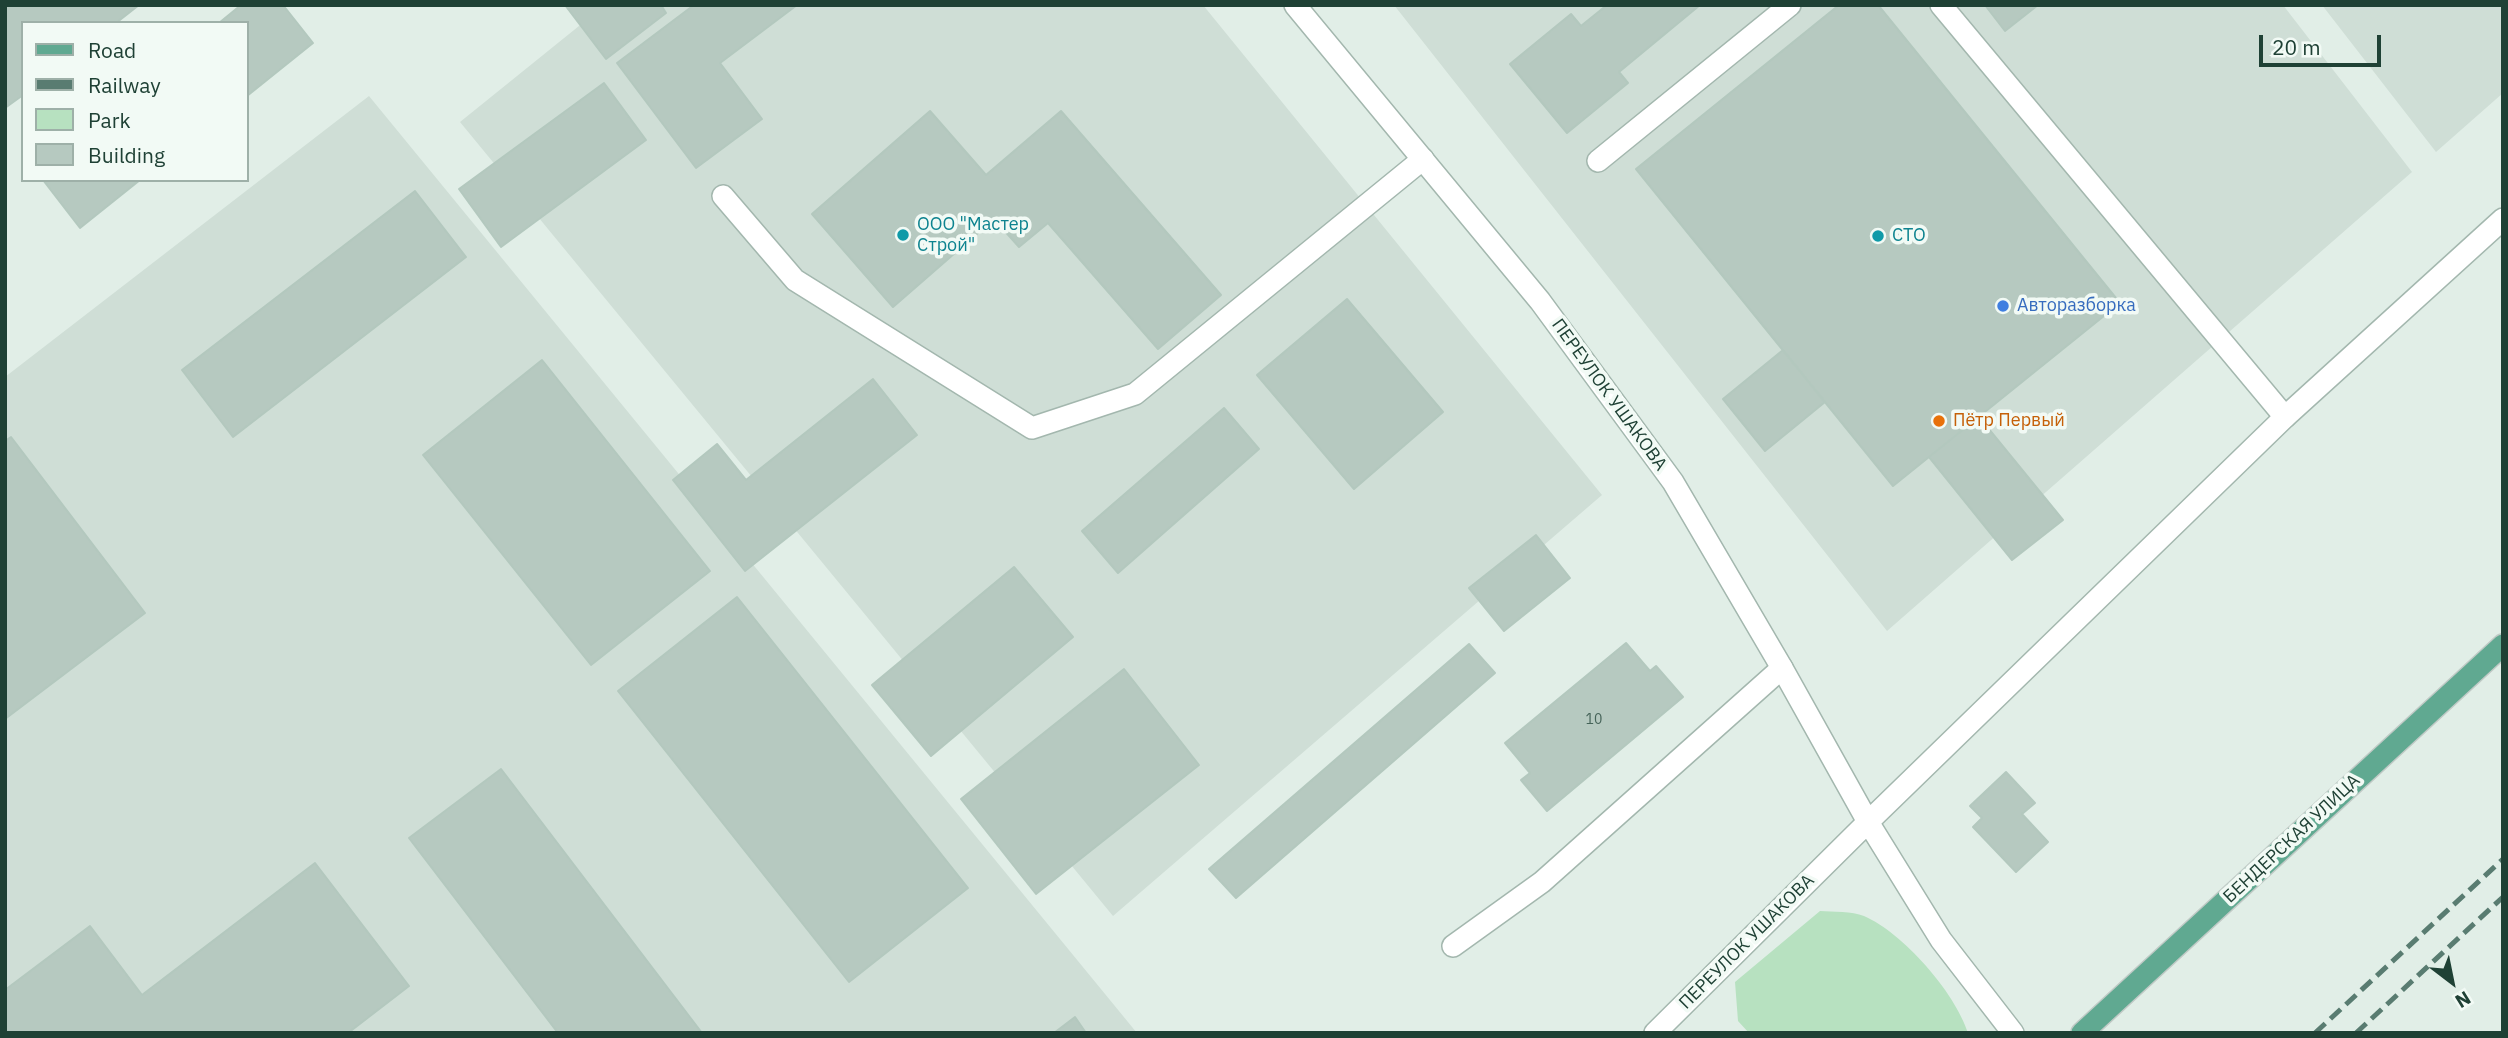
<!DOCTYPE html>
<html>
<head>
<meta charset="utf-8">
<style>
	body { margin:0 }
	#map { position:relative; width:2508px; height:1038px; overflow:hidden; background:#e1eee7; font-family:"IBM Plex Sans",sans-serif }
	canvas { display:block }
	.frame { position:absolute; inset:0; border:7px solid #1f4135; pointer-events:none }
	.legend { position:absolute; left:21px; top:21px; width:228px; height:161px; box-sizing:border-box; background:#f2faf5; border:2px solid #9eb0a8; margin:0; padding:9px 12px; list-style:none; font-size:21px; color:#1f4135 }
	.legend li { display:flex; align-items:center; gap:14px; height:35px }
	.legend b { width:35px; border:2px solid #9eb0a8 }
	.north { position:absolute; left:2417px; top:947px; width:70px; height:70px; -webkit-text-stroke:5px #f2faf5; paint-order:stroke; rotate:148deg; font-size:19px; font-weight:700; line-height:28px; text-align:center; color:#1f4135 }
	.north::after { content:''; display:block; margin:auto; width:24px; height:32px; background:#1f4135; clip-path:polygon(50% 0,100% 100%,50% 72%,0 100%) }
	.scale { position:absolute; left:2259px; top:35px; width:122px; height:32px; box-sizing:border-box; border:4px solid #1f4135; border-top:0; padding-left:9px; font-size:21px; line-height:24px; white-space:nowrap; color:#1f4135; -webkit-text-stroke:5px #f2faf5; paint-order:stroke }
</style>
</head>
<body>
<div id="map">
<canvas width="2508" height="1038"></canvas>
<div class="frame"></div>
<ul class="legend">
<li><b style="height:9px;background:#60a991"></b>Road</li>
<li><b style="height:9px;background:#597c71"></b>Railway</li>
<li><b style="height:19px;background:#b7e1c0"></b>Park</li>
<li><b style="height:19px;background:#b6c9c0"></b>Building</li>
</ul>
<div class="north">N</div>
<div class="scale">20 m</div>
</div>
<script>
const c = document.querySelector('canvas').getContext('2d');
c.lineJoin = 'round';
function fill(path, color) { c.fillStyle = color; c.fill(path, 'evenodd'); }
function trace(path, color, width, dash) { c.strokeStyle = color; c.lineWidth = width; c.lineCap = dash ? 'butt' : 'round'; c.setLineDash(dash || []); c.stroke(path); }
function write(font, color, halo, rows, align = 'center') {
  c.font = font + ' "IBM Plex Sans",sans-serif'; c.lineWidth = 7; c.setLineDash([]); c.textBaseline = 'middle'; c.strokeStyle = halo; c.fillStyle = color; for (const [text, x, y, turn = 0] of rows) {
    c.save(); c.translate(x, y); c.rotate((+turn || 0) * Math.PI / 180); c.textAlign = isNaN(turn) ? turn : align; if (halo) c.strokeText(text, 0, 0); c.fillText(text, 0, 0); c.restore();
  }
}
const built = new Path2D(`
	M605 5H1203L1602 495 1113 916 460 122Z
	M1394 5H2283L2412 172 1887 631Z
	M2322 5H2503V93L2436 152Z
	M369 96 1137 1033H5V377Z`);
const green = new Path2D(`
	M1820 911C1833 912 1852 911 1864 916 1903 933 1955 992 1968 1033H1749L1738 1021 1735 982Z`);
const building = new Path2D(`
	M5 5H139L116 23H23V95L5 108Z
	M241 5H283L313 43 247 96V23H219Z
	M565 5H661L666 13 606 59Z
	M694 5H797L720 63 762 119 696 168 617 63Z
	M1607 5H1700L1619 72 1628 83 1567 133 1510 64 1571 14 1581 26Z
	M1839 5H1878L2120 303 1893 486 1636 169Z
	M1985 5H2038L2005 31Z
	M604 83 646 140 501 247 459 189Z
	M930 111 986 175 1061 111 1221 295 1158 349 1048 223 1019 247 994 219 893 307 812 214Z
	M43 180H140L80 228Z
	M415 191 466 257 233 437 182 370Z
	M1347 299 1443 412 1354 489 1257 375Z
	M1783 350 1825 402 1765 451 1723 399Z
	M542 360 710 571 591 665 423 455Z
	M873 379 917 435 745 571 673 480 717 444 746 480Z
	M1224 408 1259 449 1118 573 1082 531Z
	M1979 417 2063 520 2012 560 1929 457Z
	M11 437 145 613 5 719V441Z
	M1536 535 1570 578 1504 631 1469 588Z
	M1014 567 1073 637 931 756 872 685Z
	M737 597 968 888 849 982 618 691Z
	M1626 643 1650 671 1656 666 1683 697 1547 811 1521 780 1530 773 1505 743Z
	M1469 644 1495 673 1236 898 1209 869Z
	M1124 669 1199 765 1036 894 961 799Z
	M501 769 702 1033H558L409 838Z
	M2006 772 2035 803 2022 814 2048 842 2016 872 1973 827 1982 818 1970 806Z
	M315 863 409 986 348 1033H5V990L90 926 142 995Z
	M1075 1017 1086 1033H1054Z`);
const service = new Path2D(`
	M1941 5 2285 417
	M1598 161 1790 5
	M723 196 795 280 1032 428 1135 394 1423 159
	M1453 946 1542 882 1782 668`);
const minor = new Path2D(`
	M1295 5 1540 301 1673 482 1782 668 1868 822 1941 940 2013 1033
	M1655 1033 1868 822 2285 417 2503 219`);
const primary = new Path2D(`
	M2082 1033 2503 645`);
const rail = new Path2D(`
	M2315 1033 2503 859
	M2356 1033 2503 897`);
const markers = [
	[903,235,7,"#0f9aa8"],
	[1878,236,7,"#0f9aa8"],
	[2003,306,7,"#3f7fe0"],
	[1939,421,7,"#e8710a"]
];
const numberNames = [
	["10",1594,720]
];
const cultureNames = [
	["ООО \"Мастер",917,225],
	["Строй\"",917,246],
	["СТО",1892,236]
];
const shopNames = [
	["Авторазборка",2017,306]
];
const streetNames = [
	["ПЕРЕУЛОК УШАКОВА",1609,395,54],
	["БЕНДЕРСКАЯ УЛИЦА",2292,839,-43],
	["ПЕРЕУЛОК УШАКОВА",1747,942,-45]
];
const foodNames = [
	["Пётр Первый",1953,421]
];
fill(built, '#cfded6');
fill(green, '#b7e1c0');
fill(building, '#b6c9c0');
trace(building, '#b3c8be', 2);
trace(service, '#a3b7ae', 24);
trace(minor, '#a3b7ae', 24);
trace(primary, '#c0cac6', 24);
trace(service, '#fff', 21);
trace(minor, '#fff', 21);
trace(primary, '#60a991', 21);
trace(rail, '#597c71', 5, [14, 7]);
for (const [x, y, r, color] of markers) { const dot = new Path2D(); dot.arc(x, y, r, 0, 2 * Math.PI); c.fillStyle = color; c.fill(dot); trace(dot, '#f2faf5', 2.5); }
write('14px', '#456358', null, numberNames);
write('18px', '#0d838f', '#f2faf5', cultureNames, 'left');
write('18px', '#366cbe', '#f2faf5', shopNames, 'left');
write('18px', '#1f4135', '#f2faf5', streetNames);
write('18px', '#c56008', '#f2faf5', foodNames, 'left');
</script>
</body>
</html>
